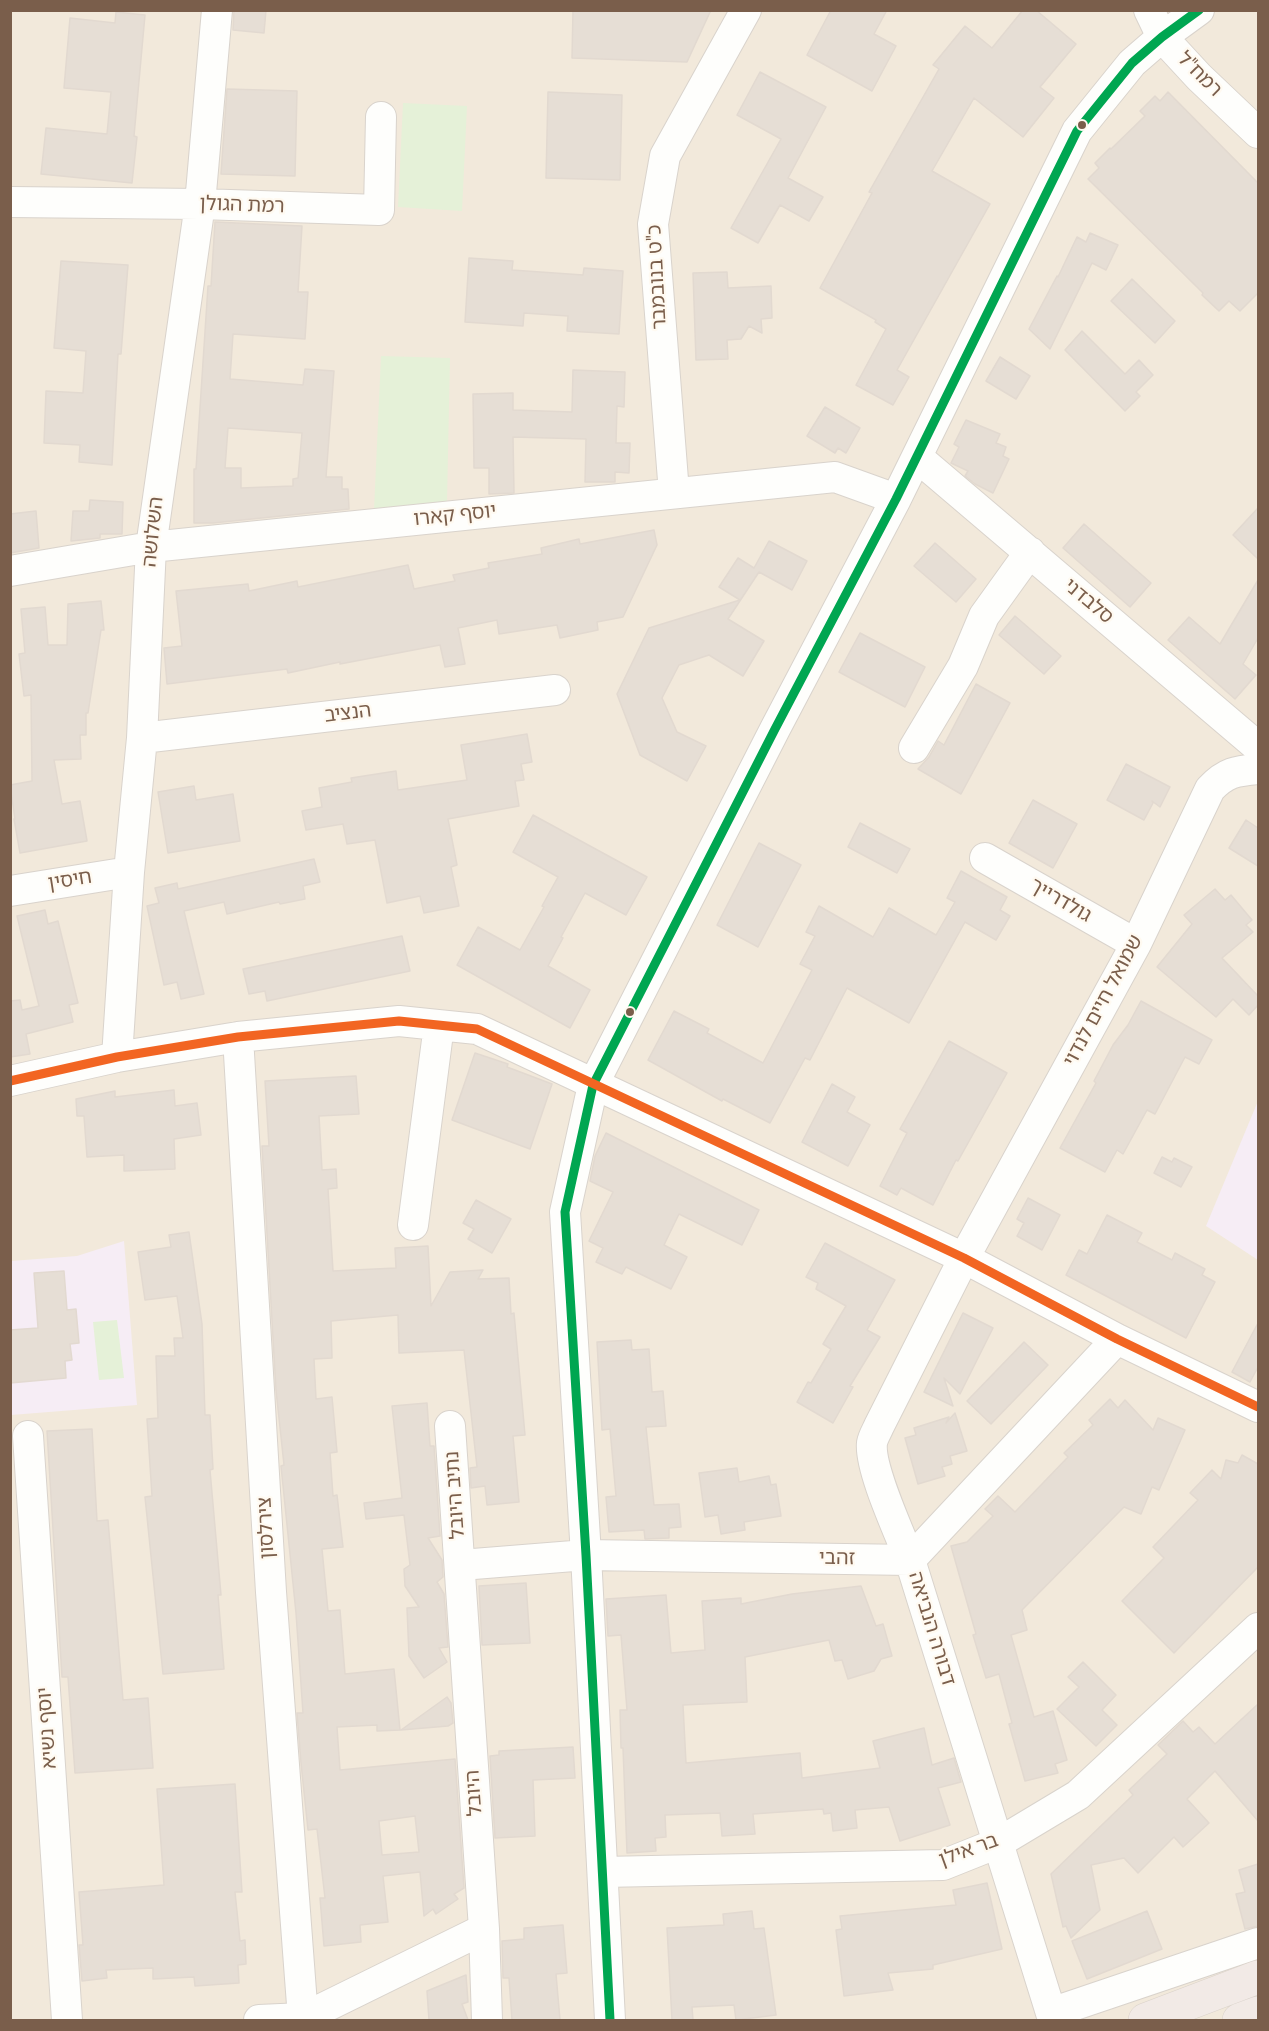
<!DOCTYPE html>
<html>
<head>
<meta charset="utf-8">
<style>
	body { margin:0 }
	#map { position:relative; width:1269px; height:2031px; overflow:hidden; background:#f9f6ee; font-family:Roboto,sans-serif }
	canvas { display:block }
	.frame { position:absolute; inset:0; border:12px solid #7a5e4b; pointer-events:none }
</style>
</head>
<body>
<div id="map">
<canvas width="1269" height="2031"></canvas>
<div class="frame"></div>
</div>
<script>
const c = document.querySelector('canvas').getContext('2d');
c.lineJoin = 'round';
function fill(path, color) { c.fillStyle = color; c.fill(path, 'evenodd'); }
function trace(path, color, width, dash) { c.strokeStyle = color; c.lineWidth = width; c.lineCap = dash ? 'butt' : 'round'; c.setLineDash(dash || []); c.stroke(path); }
function write(font, color, halo, rows, align = 'center') {
  c.font = font + ' Roboto,"Noto Sans Hebrew",sans-serif'; c.lineWidth = 4.5; c.setLineDash([]); c.textBaseline = 'middle'; c.strokeStyle = halo; c.fillStyle = color; for (const [text, x, y, turn = 0] of rows) {
    c.save(); c.translate(x, y); c.rotate((+turn || 0) * Math.PI / 180); c.textAlign = isNaN(turn) ? turn : align; if (halo) c.strokeText(text, 0, 0); c.fillText(text, 0, 0); c.restore();
  }
}
const residential = new Path2D(`
	M11 11H1258V2020H11Z`);
const education = new Path2D(`
	M1258 1101V1260L1206 1226Z
	M124 1241 137 1405 11 1415V1261L77 1256Z`);
const green = new Path2D(`
	M403 103 467 106 462 211 398 207Z
	M381 356 450 358 447 502 374 510Z
	M117 1320 124 1378 99 1380 93 1322Z`);
const building = new Path2D(`
	M234 10H266L264 33 233 30Z
	M573 10H711L687 62 572 58Z
	M831 10H887L874 34 896 46 872 91 807 55Z
	M1023 10H1036L1076 44 1040 87 1054 98 1023 137 974 98 932 171 990 204 897 370 909 377 893 405 856 385 886 329 875 322 876 320 820 288 872 193 869 192 939 69 933 65 965 26 992 48Z
	M116 12 145 15 134 136 137 137 132 183 41 174 46 128 107 134 111 92 64 88 70 18 115 23Z
	M760 72 826 107 788 178 823 197 809 221 780 205 758 243 731 228 781 139 737 115Z
	M227 89 297 91 295 176 221 174Z
	M548 92 622 95 620 180 546 178Z
	M1168 92 1258 183V293L1240 311 1229 301 1219 311 1202 295 1203 293 1088 179 1099 168 1095 163 1110 148 1111 149 1145 116 1140 111 1155 96 1160 101Z
	M215 222 302 226 298 292H308L305 339 233 334 230 379 303 385 305 369 334 371 326 477H342V489H348L349 509 213 523H194V469H196L208 286H211ZM228 428 302 433 298 478 293 479V486L241 488V468H225Z
	M1090 233 1118 245 1106 270 1092 263 1050 349 1029 329 1057 276 1058 277 1077 237 1086 242Z
	M469 258 513 261 512 270 583 275 584 268 623 271 619 334 567 331 568 316 524 313 523 326 465 322Z
	M61 261 128 265 121 354H118L112 465 79 462 80 445 44 443 46 391 83 393 86 351 54 348Z
	M727 272 728 288 771 286 772 318 761 319 762 333 749 326 741 339 727 340 728 359 696 360 693 273Z
	M1132 279 1175 321 1155 343 1111 301Z
	M1082 331 1125 374 1139 360 1153 375 1136 392 1140 396 1125 411 1065 350Z
	M1000 357 1030 376 1016 399 986 381Z
	M573 370 625 372 624 407 617 406 616 443H630L629 473 615 472V482H585L586 439 513 437 514 493 489 494V468H474L473 394 513 393V410L572 412Z
	M825 407 860 428 846 453 838 448 835 453 807 436Z
	M966 420 1000 434 996 443 1006 447 1003 456 1009 459 993 493 975 484 965 476 968 471 951 463 959 447 954 444Z
	M90 500 123 502 122 534H100V538L71 541 73 511H89Z
	M1258 508V559L1233 535Z
	M36 511 39 548 10 553V514Z
	M1084 524 1151 583 1130 607 1063 548Z
	M654 530 657 545 623 617 597 622 598 630 560 638 557 625 499 634 497 620 458 628 465 664 445 667 440 645 340 664V662L288 673 287 669 167 684 164 648 182 646 176 591 248 584 249 591 297 581 298 587 408 565 414 589 455 581 453 575 489 568 488 563 542 554 541 548 579 539 580 544Z
	M769 541 807 561 792 590 759 572 728 619 764 641 743 676 709 655 679 665 662 698 677 732 706 746 687 781 640 755 617 694 649 628 740 600 719 587 738 558 754 568Z
	M935 543 976 579 956 602 914 566Z
	M1258 580V638L1243 664 1256 675 1235 699 1168 640 1189 617 1220 644Z
	M101 601 104 630H101L88 713H86V735H80L81 759 54 760 62 804 80 801 87 841 20 853 14 819H15L10 785 32 781 31 695 24 696 19 654 25 653 21 609 45 607 48 645H67L68 604Z
	M1015 616 1061 656 1044 674 999 635Z
	M860 633 925 667 905 707 839 672Z
	M976 684 1010 703 961 794 918 769 929 757 938 741 944 745Z
	M527 734 532 762 521 764 524 780 515 781 519 806 448 819 457 865 451 867 459 906 424 913 420 896 387 903 375 840 347 844 343 824 306 830 302 811 322 807 319 788 352 782 351 778 396 771 398 790 467 780 461 745Z
	M1126 764 1170 787 1160 807 1152 801 1153 803 1144 820 1107 800Z
	M194 786 196 800 233 794 240 841 168 853 158 792Z
	M1033 800 1077 824 1053 868 1009 843Z
	M533 815 647 877 626 915 585 893 561 937 563 938 548 966 590 990 570 1028 457 965 478 927 520 950 544 907 542 906 558 877 513 852Z
	M1246 820 1258 828V866L1229 848Z
	M860 823 910 849 897 873 848 847Z
	M759 843 801 865 758 947 717 925Z
	M314 859 320 882 303 886 305 899 280 904 279 902 227 914 224 902 184 911 204 994 181 999 177 982 164 985 147 906 159 903 155 888 177 883 178 889Z
	M961 871 1007 897 1000 910 1010 916 996 940 965 922 909 1023 847 988 810 1060 805 1058 770 1123 723 1099 722 1101 648 1060 674 1011 709 1029 707 1033 763 1063 812 970 800 964 815 936 806 932 819 906 873 937 889 908 936 935 955 902 947 898Z
	M1215 889 1225 900 1231 895 1252 920 1246 925 1253 932 1222 958 1258 996V1005L1249 1015 1233 999 1216 1017 1157 967 1192 924 1184 915Z
	M45 910 48 924 58 921 78 1003 69 1005 73 1022 26 1034 30 1054 10 1057V1001L20 1000 22 1010 39 1006 17 916Z
	M402 936 410 971 267 1001 265 991 249 994 243 969Z
	M1141 1001 1212 1040 1199 1064 1185 1057 1155 1114 1147 1110 1123 1154 1117 1150 1105 1172 1060 1148 1096 1083 1094 1081 1113 1045 1128 1025Z
	M949 1041 1007 1073 958 1161 956 1160 933 1205 901 1188 897 1195 880 1186 907 1133 900 1129Z
	M475 1053 508 1064 507 1067 552 1084 530 1149 452 1120Z
	M356 1076 359 1114 319 1116 322 1170 336 1169 337 1188 328 1189 333 1271 396 1268 395 1248 428 1246 431 1306 450 1272 483 1270 478 1279 509 1278 511 1314 514 1313 525 1435 513 1436 519 1502 487 1505 485 1486 471 1488 470 1468 477 1467 464 1350 399 1353 398 1315 331 1321 332 1358 314 1359 316 1399 332 1397 337 1452 330 1453 333 1496 337 1495 343 1547 322 1549 328 1611 340 1610 345 1674 394 1669 400 1730 377 1731V1725L337 1727 340 1770 455 1759 464 1888 454 1894 458 1899 436 1914 433 1909 424 1916 420 1872 383 1876 388 1922 360 1925 361 1942 324 1946 320 1898H325L317 1829 308 1830 301 1763 297 1713H303L296 1613 281 1466 284 1465 276 1390 262 1146H269L265 1081ZM415 1816 419 1852 382 1855 379 1821Z
	M832 1084 855 1097 847 1112 870 1125 848 1166 802 1142Z
	M174 1090 175 1106 197 1103 201 1135 174 1139 175 1169 124 1171V1155L87 1157 84 1116H77L76 1099 115 1091V1097Z
	M606 1133 759 1210 742 1245 679 1214 664 1245 687 1257 671 1289 626 1267 622 1274 596 1262 603 1248 589 1241 613 1192 590 1181 595 1156Z
	M1162 1157 1172 1162 1174 1158 1192 1167 1181 1187 1154 1173Z
	M1028 1198 1060 1215 1042 1250 1017 1236 1024 1223 1017 1219Z
	M476 1200 511 1219 492 1253 468 1239 474 1229 463 1223Z
	M1107 1215 1142 1233 1137 1242 1172 1260 1175 1253 1205 1269 1202 1275 1215 1282 1186 1338 1066 1275 1079 1250 1087 1254Z
	M189 1232 202 1324 205 1415H210L213 1469 210 1470 221 1595H218L224 1669 163 1674 145 1497 152 1496 147 1419 158 1418 156 1356H175L174 1338H183L177 1296 145 1300 138 1252 171 1247 169 1235Z
	M825 1243 895 1280 867 1330 880 1337 850 1386 853 1387 833 1423 797 1402 808 1382 811 1383 831 1349 823 1344 846 1306 816 1289 818 1283 806 1277Z
	M64 1271 67 1310 76 1309 79 1343 70 1344 72 1360 65 1361 66 1378 10 1383V1330L38 1328 34 1273Z
	M963 1313 993 1328 960 1394 944 1378 953 1406 924 1392Z
	M1258 1323V1367L1250 1382 1232 1372Z
	M631 1340 632 1350 649 1349 652 1392 663 1391 666 1426 646 1427 654 1505 679 1504 681 1527 669 1528V1538L645 1539 644 1530 609 1532 606 1497 616 1496 610 1429 602 1430 597 1342Z
	M1024 1342 1048 1365 991 1424 967 1401Z
	M1110 1399 1118 1408 1125 1400 1153 1430 1158 1418 1185 1430 1159 1490 1152 1487 1141 1514 1124 1507 1022 1610 1027 1630 1011 1635 1034 1717 1053 1711 1067 1760 1055 1764 1058 1773 1025 1781 1009 1724 1012 1723 999 1674 986 1678 973 1635 976 1634 951 1546 967 1542 993 1516 985 1509 998 1496 1015 1512 1068 1457 1064 1453 1093 1425 1089 1420Z
	M427 1403 430 1446H434L440 1536 428 1538 442 1560 443 1577 437 1582 444 1594 448 1647 439 1648 447 1662 424 1678 409 1656 407 1608 419 1607 405 1586 404 1569 410 1565 404 1515 366 1519 364 1503 402 1498 392 1406Z
	M955 1413 967 1451 950 1456 952 1464 942 1467 945 1476 918 1484 905 1438 916 1435 914 1428 949 1417 946 1423Z
	M92 1429 97 1521 108 1520 123 1700 148 1698 153 1768 75 1773 68 1677H62L47 1431Z
	M1242 1455 1258 1464V1567L1174 1653 1122 1601 1164 1558 1153 1547 1198 1500 1190 1493 1212 1470 1221 1479 1226 1460 1238 1463Z
	M737 1468 739 1482 769 1476 771 1485 776 1484 781 1516 744 1522 745 1530 721 1534 718 1515 705 1517 699 1473Z
	M526 1583 530 1643 482 1645 479 1586Z
	M861 1586 876 1626 883 1624 892 1656 881 1659 874 1671 848 1679 842 1660 835 1661 829 1640 745 1657 747 1702 683 1705 686 1763 800 1753 802 1778 880 1768 873 1741 924 1728 932 1765 954 1758 961 1782 938 1788 950 1825 900 1841 889 1807 855 1810 857 1828 833 1831 831 1813 824 1814 823 1809 753 1814 755 1834 722 1836 720 1813 665 1815 666 1837 655 1838 656 1851 627 1853 623 1748H621L620 1710H627L621 1635 608 1636 606 1599 666 1595 671 1653 705 1650 702 1601 741 1598V1604L792 1594Z
	M1083 1662 1116 1695 1102 1710 1117 1725 1096 1746 1057 1709 1079 1687 1068 1677Z
	M447 1697 451 1703 453 1723 448 1726 401 1730Z
	M1258 1704V1821L1215 1771 1187 1799 1209 1823 1183 1847 1174 1837 1138 1873 1124 1858 1091 1865 1100 1910 1071 1938 1066 1926 1063 1927 1051 1874 1133 1795 1129 1790 1167 1754 1158 1745 1183 1721 1193 1732 1199 1727 1215 1744Z
	M573 1747 575 1778 533 1780 535 1836 495 1838 490 1756 499 1755V1751Z
	M235 1784 242 1892H235L240 1941 245 1940 246 1964 238 1965 239 1983 195 1986 194 1977 153 1979V1968L106 1970 107 1978 82 1981 79 1945H83L79 1892 164 1885 157 1789Z
	M1258 1864V1926L1245 1929 1236 1894 1245 1892 1239 1870Z
	M987 1883 1002 1949 933 1965V1969L888 1973 893 1990 844 1996 836 1930 842 1929 840 1916 956 1905 953 1890Z
	M752 1911 754 1929 764 1928 776 2015 736 2020 734 2005 692 2007 693 2020H672L667 1928 724 1925 723 1914Z
	M1147 1911 1162 1949 1087 1979 1072 1941Z
	M563 1925 567 1973 556 1974 560 2020H512L509 1978H503L502 1941 524 1939V1928Z
	M466 1975 468 2002 462 2004 468 2020H429L427 1991Z`);
const minor = new Path2D(`
	M1149 10 1162 37 1199 77 1258 133
	M10 202 200 204 379 210 381 117
	M917 457 1258 747
	M674 493 653 224 665 156 746 10
	M10 571 151 547 835 477 896 499
	M142 738 555 690
	M914 748 963 666 984 616 1030 552
	M1258 769C1236 771 1226 772 1210 789L1136 944 964 1258 879 1426C877 1431 873 1437 872 1443 869 1468 900 1534 910 1560L1051 2013 1258 1943
	M985 858 1136 944
	M10 891 129 872
	M238 1037 271 1592 303 2018
	M117 1057 129 872 142 738 151 547 200 204 217 10
	M10 1081 117 1057 238 1037 399 1021 477 1029 964 1258 1117 1339 1258 1407
	M413 1225 439 1025
	M450 1426 484 1929 487 2020
	M28 1436 67 2020
	M461 1565 586 1555 910 1560 1117 1339
	M603 1872 943 1865 998 1843 1078 1795 1258 1628
	M259 2020 303 2018 484 1929
	M610 2020 586 1555 565 1212 593 1085 775 729 896 499 1077 131 1132 63 1162 37 1199 10`);
const highway = new Path2D(`
	M1145 2020 1258 1977
	M1239 2020 1258 2013`);
const bus1 = new Path2D(`
	M610 2020 586 1555 565 1212 593 1085 775 729 896 499 1077 131 1132 63 1162 37 1199 10`);
const bus2 = new Path2D(`
	M10 1081 117 1057 238 1037 399 1021 477 1029 964 1258 1117 1339 1258 1407`);
const markers = [
	[1082,125,5,"#7a5e4b"],
	[630,1012,5,"#7a5e4b"]
];
const streetNames = [
	["רמח\"ל",1199,75,45],
	["רמת הגולן",242,206,2],
	["כ\"ט בנובמבר",658,277,-93],
	["יוסף קארו",455,516,-6],
	["השלושה",154,532,-84],
	["סלבדני",1088,602,40],
	["הנציב",348,714,-7],
	["חיסין",70,881,-9],
	["גולדרייך",1060,901,30],
	["שמואל חיים לנדוי",1104,1001,-62],
	["נתיב היובל",456,1495,-94],
	["צירלסון",267,1528,-93],
	["זהבי",837,1559,1],
	["דבורה הנביאה",931,1629,73],
	["יוסף נשיא",48,1728,-94],
	["היובל",475,1793,-94],
	["בר אילן",969,1851,-20]
];
fill(residential, '#f2e9db');
fill(education, '#f6edf5');
fill(green, '#e5f1d8');
fill(building, '#e6ded5');
trace(building, '#e2d9d0', 1.5);
trace(minor, '#d9d3cc', 32);
trace(highway, '#dad2ca', 34);
trace(minor, '#fefefc', 30);
trace(highway, '#f2eae6', 33);
trace(bus1, '#00a651', 9);
trace(bus2, '#f26522', 9);
for (const [x, y, r, color] of markers) { const dot = new Path2D(); dot.arc(x, y, r, 0, 2 * Math.PI); c.fillStyle = color; c.fill(dot); trace(dot, '#fffaf1', 2); }
write('20px', '#7a5e4b', '#fffaf1', streetNames);
</script>
</body>
</html>
